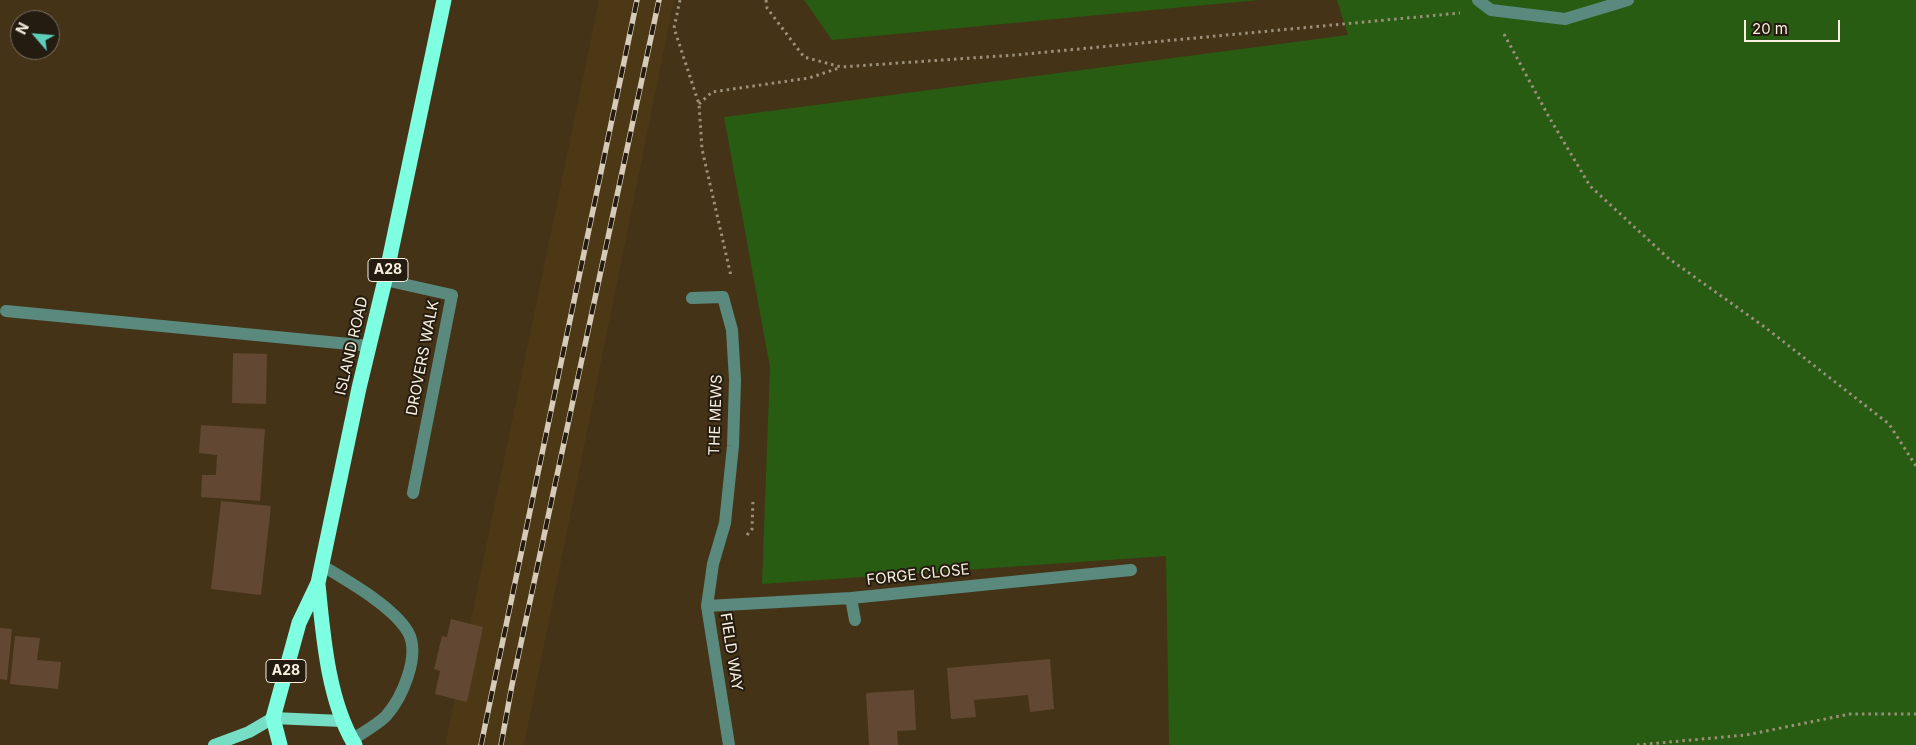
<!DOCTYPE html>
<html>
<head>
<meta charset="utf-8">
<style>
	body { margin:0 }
	#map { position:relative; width:1916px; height:745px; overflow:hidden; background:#443317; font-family:Inter,sans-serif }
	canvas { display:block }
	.north { position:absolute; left:10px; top:10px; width:50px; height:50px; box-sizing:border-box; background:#241c10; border:1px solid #7a7163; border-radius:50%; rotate:297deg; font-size:14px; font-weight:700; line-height:20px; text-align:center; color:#faf0e0 }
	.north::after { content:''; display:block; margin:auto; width:18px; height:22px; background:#5ccebb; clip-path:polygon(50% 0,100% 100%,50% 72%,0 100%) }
	.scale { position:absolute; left:1744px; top:20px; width:96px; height:22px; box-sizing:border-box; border:2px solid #faf0e0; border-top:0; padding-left:6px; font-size:15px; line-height:18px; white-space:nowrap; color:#faf0e0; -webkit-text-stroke:4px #241c10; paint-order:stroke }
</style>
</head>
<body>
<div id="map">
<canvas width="1916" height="745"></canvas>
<div class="north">N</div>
<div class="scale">20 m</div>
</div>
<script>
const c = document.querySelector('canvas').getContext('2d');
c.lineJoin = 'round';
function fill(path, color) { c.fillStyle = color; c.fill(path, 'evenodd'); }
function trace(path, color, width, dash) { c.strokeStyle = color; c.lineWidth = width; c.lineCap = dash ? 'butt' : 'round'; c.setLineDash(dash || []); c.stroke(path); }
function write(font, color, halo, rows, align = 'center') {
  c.font = font + ' Inter,sans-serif'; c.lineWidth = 4; c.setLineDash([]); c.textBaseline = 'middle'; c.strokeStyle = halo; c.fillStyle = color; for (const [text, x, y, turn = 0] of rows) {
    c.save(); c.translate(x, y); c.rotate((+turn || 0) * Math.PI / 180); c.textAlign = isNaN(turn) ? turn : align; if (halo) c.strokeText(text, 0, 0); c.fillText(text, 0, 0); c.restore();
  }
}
const built = new Path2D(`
	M599 0H674L524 745H445Z`);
const green = new Path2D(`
	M804 0H1259L832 40Z
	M1337 0H1916V745H1169L1166 556 762 584 770 367 724 117 1348 35Z`);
const building = new Path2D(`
	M233 353 267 354 266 404 232 403Z
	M201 425 265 429 260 501 201 497 202 475H216L217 455 199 453Z
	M221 501 271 506 261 595 211 589Z
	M451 619 483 627 467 702 435 694 440 671 434 669 442 636 447 637Z
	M0 628 12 629 7 680 0 679Z
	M15 636 40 638 37 660 61 662 58 689 10 684Z
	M1050 659 1054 709 1030 712 1028 695 974 700 976 717 951 719 947 668Z
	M914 690 916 730 897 731 898 745H869L866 693Z`);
const path = new Path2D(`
	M680 0 674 28 699 104 702 149 731 276
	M766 0 767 8 804 57 841 67 1015 55 1460 13
	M1504 34 1549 117 1590 186 1668 258 1766 328 1889 424 1916 466
	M699 104 712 92 809 78 839 68
	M747 535 752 529 753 499
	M1637 745 1746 735 1850 714H1916`);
const minor = new Path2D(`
	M1478 0 1491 10 1565 19 1628 0
	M385 280 452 295 413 493
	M692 298 723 297 732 330 735 380 733 446 725 523 713 564 707 606 729 745
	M6 311 370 346
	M321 565C346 580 393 606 408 632 421 655 402 698 386 716 377 725 362 733 352 740
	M851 598 855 620
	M707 606 851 598 1131 570`);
const major = new Path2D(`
	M214 745 249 732 273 718 342 721`);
const highway = new Path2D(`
	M318 584C323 635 328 701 355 745
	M280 745 273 718 299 623 318 583 359 388 385 280 444 0`);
const rail = new Path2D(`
	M481 745 637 0
	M501 745 512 685 659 0`);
const shields = [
	[388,270,40],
	[286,671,40]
];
const shieldNames = [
	["A28",388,270],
	["A28",286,671]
];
const streetNames = [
	["ISLAND ROAD",352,346,-77],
	["DROVERS WALK",423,358,-79],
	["THE MEWS",716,415,-88],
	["FORGE CLOSE",918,575,-6],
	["FIELD WAY",731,652,81]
];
fill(built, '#4c3814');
fill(green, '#285c13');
fill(building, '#624833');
trace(path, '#9d907a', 3, [2.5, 4]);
trace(minor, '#5a8a7e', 12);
trace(major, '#75dec5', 12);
trace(highway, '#7effe1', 15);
trace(rail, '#d6cab8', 5.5);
trace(rail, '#241c10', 4, [11]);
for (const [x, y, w] of shields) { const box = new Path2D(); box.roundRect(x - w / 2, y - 11.5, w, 23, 4); c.fillStyle = '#241c10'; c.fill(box); trace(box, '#faf0e0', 1); }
write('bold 14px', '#faf0e0', null, shieldNames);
write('15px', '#faf0e0', '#241c10', streetNames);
</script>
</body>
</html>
